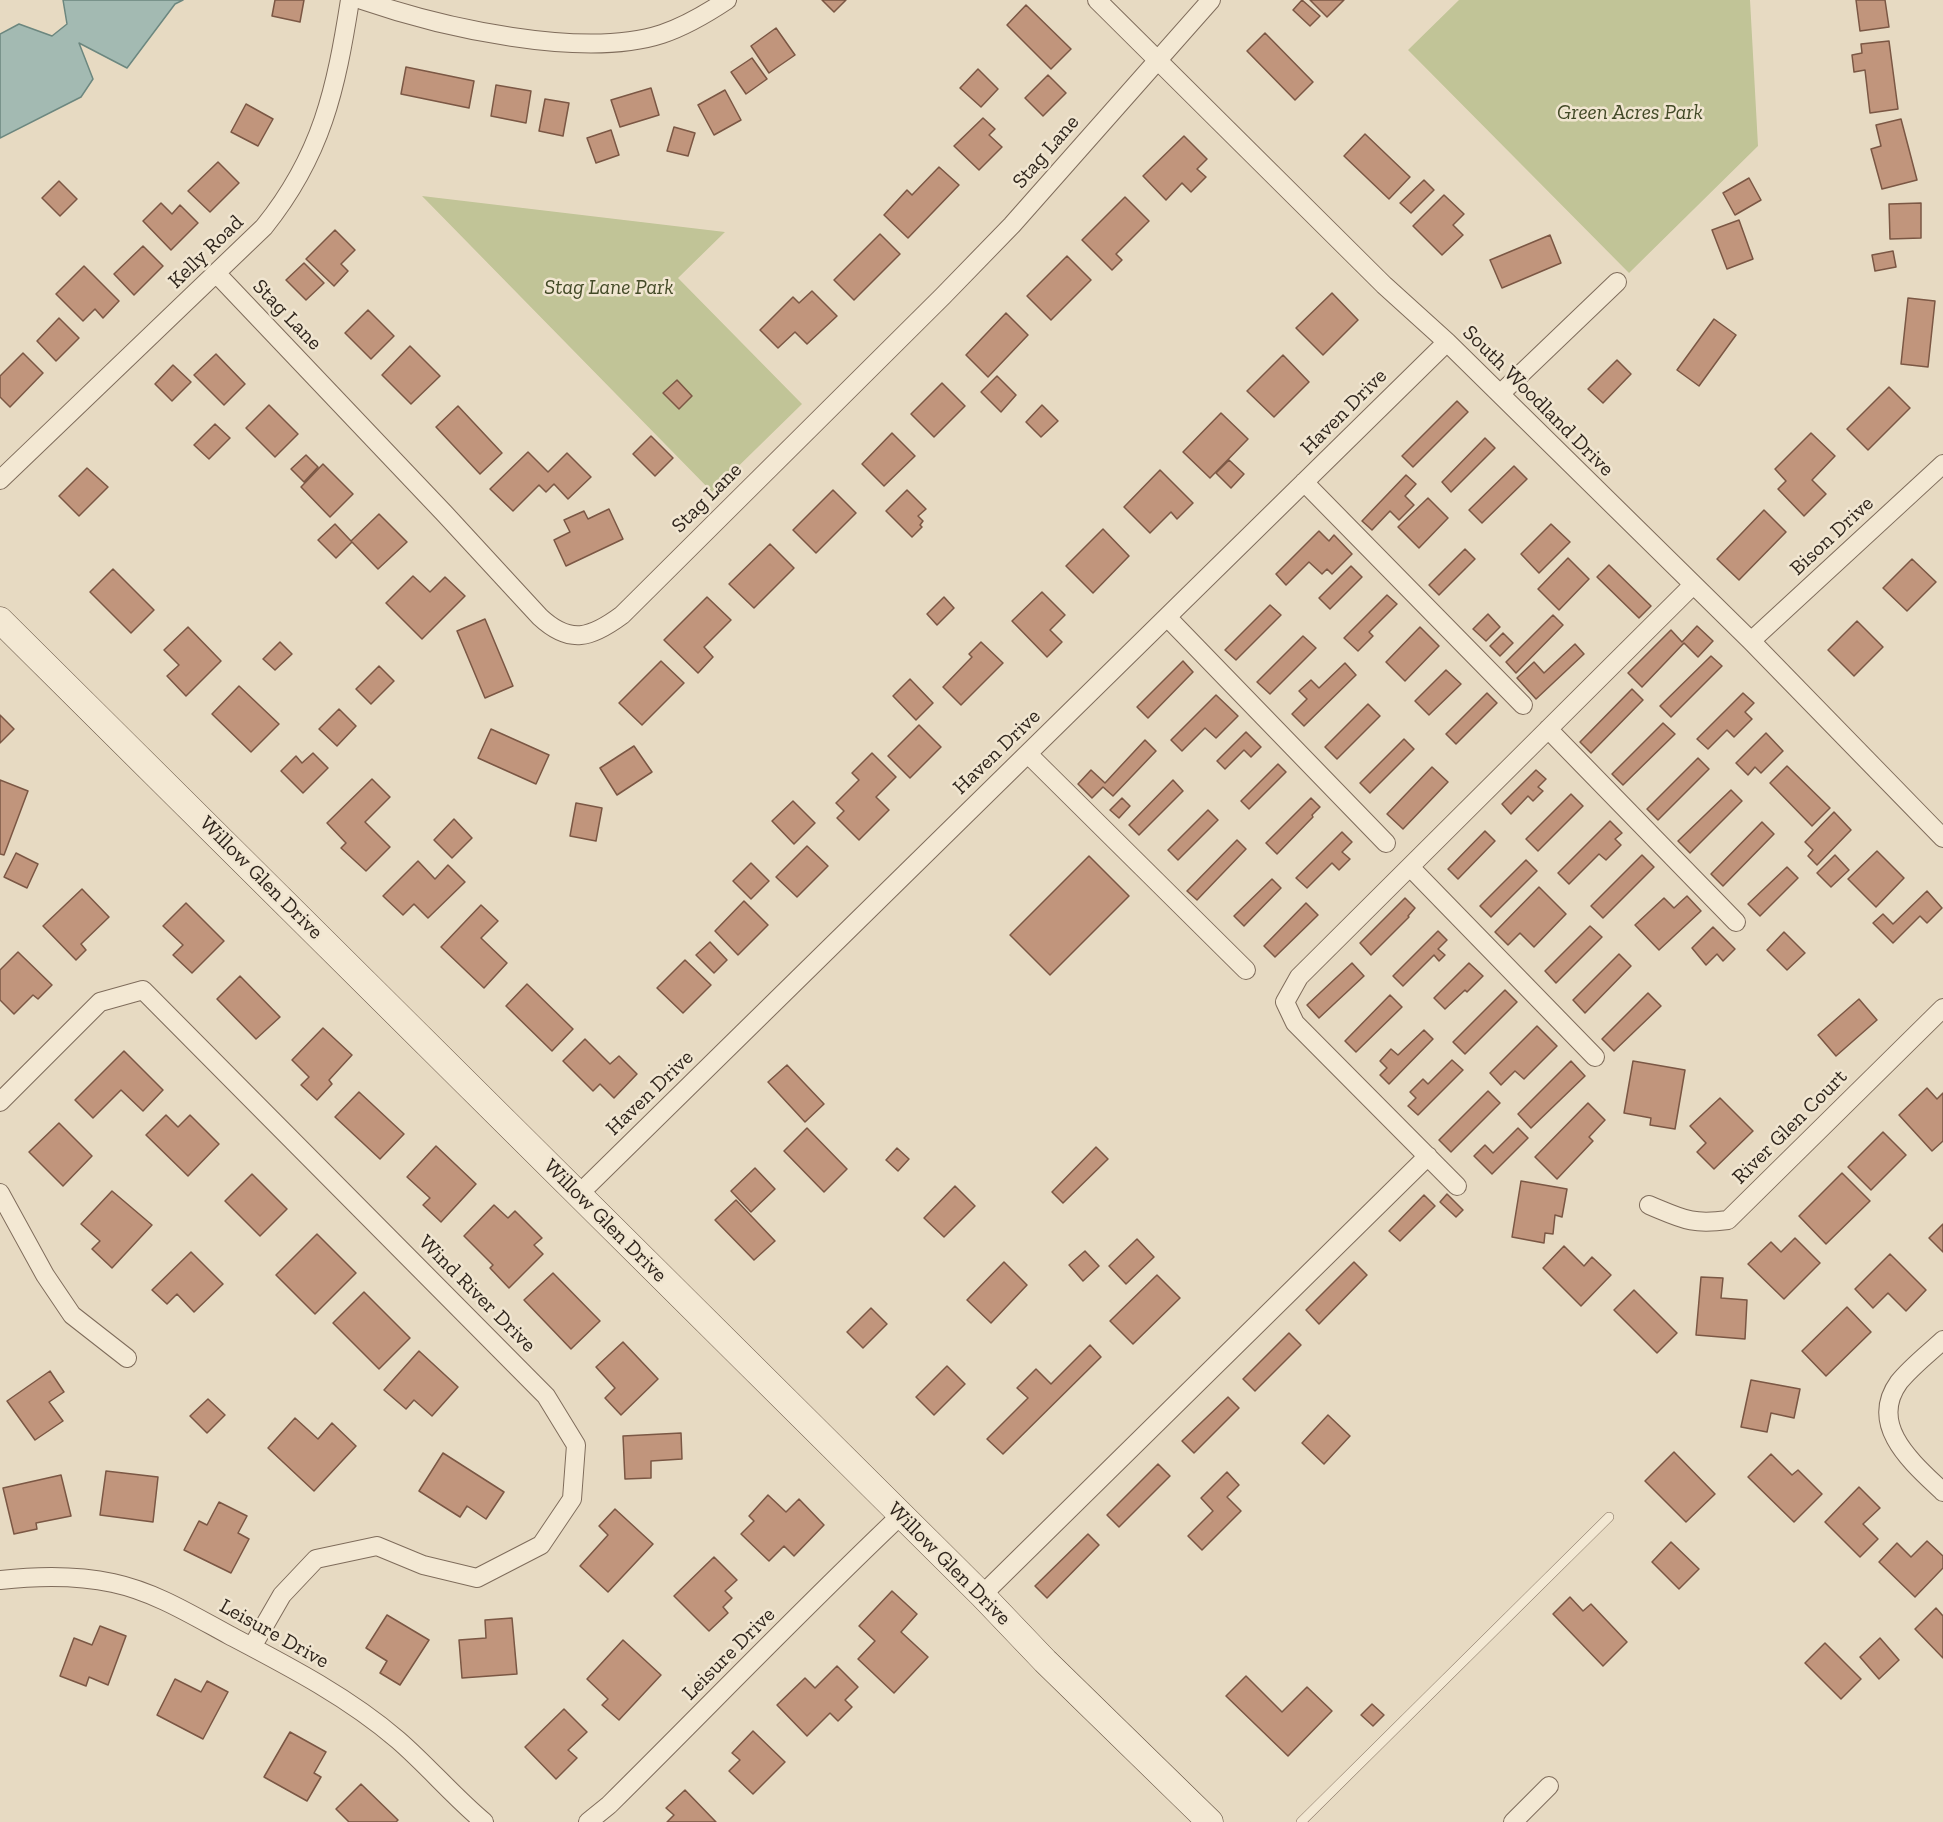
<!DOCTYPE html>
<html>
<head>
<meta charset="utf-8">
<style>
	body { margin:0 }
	canvas { display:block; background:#e7dac2 }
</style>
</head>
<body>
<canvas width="1943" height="1822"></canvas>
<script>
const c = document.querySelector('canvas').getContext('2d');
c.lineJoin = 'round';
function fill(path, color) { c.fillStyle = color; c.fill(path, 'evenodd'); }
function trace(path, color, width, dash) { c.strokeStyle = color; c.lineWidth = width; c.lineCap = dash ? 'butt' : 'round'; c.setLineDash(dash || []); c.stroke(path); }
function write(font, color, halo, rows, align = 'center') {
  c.font = font + ' "Zilla Slab",serif'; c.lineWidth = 5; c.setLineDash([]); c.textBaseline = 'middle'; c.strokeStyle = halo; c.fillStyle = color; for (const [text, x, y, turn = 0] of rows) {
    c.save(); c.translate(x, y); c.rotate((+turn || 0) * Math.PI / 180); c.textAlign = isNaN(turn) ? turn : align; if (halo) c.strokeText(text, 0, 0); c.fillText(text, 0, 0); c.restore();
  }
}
const green = new Path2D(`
	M1459 0H1750L1758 146 1629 273 1408 50Z
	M422 196 725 232 678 278 802 404 712 492Z`);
const water = new Path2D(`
	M63 0H183L175 4 127 68 79 43 93 79 81 97 0 138V34L19 24 52 36 67 24Z`);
const building = new Path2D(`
	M275 0H304L300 22 272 16Z
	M822 0H846L834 12Z
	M1302 0 1320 16 1310 26 1293 10Z
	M1310 0H1344L1327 17Z
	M1856 0H1885L1889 27 1860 31Z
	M1026 5 1071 49 1051 69 1007 25Z
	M776 28 795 55 769 73 751 46Z
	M1265 33 1313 82 1295 100 1247 51Z
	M1889 41 1898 109 1870 113 1865 70 1854 72 1852 55 1862 53 1861 44Z
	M752 58 767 79 746 94 731 72Z
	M406 67 474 81 469 108 401 94Z
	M978 69 998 89 981 107 960 88Z
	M1048 75 1066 93 1043 116 1025 98Z
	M496 85 531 91 526 123 491 116Z
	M651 88 659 115 620 127 611 100Z
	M725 90 741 120 714 135 698 105Z
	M545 99 569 103 563 136 539 131Z
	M246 104 273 119 258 146 231 132Z
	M983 118 995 129 989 135 1002 147 979 170 954 146Z
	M1901 119 1917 180 1882 189 1871 149 1881 146 1876 125Z
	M674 127 695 133 688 156 667 151Z
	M611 130 619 155 596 163 587 138Z
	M1365 134 1410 177 1389 199 1344 156Z
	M1184 136 1207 159 1197 169 1206 177 1191 192 1182 183 1166 200 1143 176Z
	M218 162 239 183 210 212 188 191Z
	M939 167 959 185 908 238 884 215 907 190 912 195Z
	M1749 178 1761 200 1735 215 1723 193Z
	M1424 180 1434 190 1411 213 1400 203Z
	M59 181 77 199 60 216 42 198Z
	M1444 195 1464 214 1453 225 1463 235 1442 255 1413 226Z
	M1125 197 1149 221 1116 254 1122 260 1112 270 1082 240Z
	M161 203 172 214 180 205 198 223 171 250 143 221Z
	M1921 203V238L1890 239 1889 204Z
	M1739 220 1753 259 1727 269 1712 230Z
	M335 230 355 250 341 264 348 271 334 286 306 259Z
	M880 234 900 254 854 300 834 280Z
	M1550 235 1561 263 1502 288 1490 260Z
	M143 246 163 266 134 295 114 274Z
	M1893 251 1896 267 1875 271 1872 255Z
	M1067 256 1091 280 1051 320 1027 296Z
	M304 263 324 283 306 300 286 280Z
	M84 266 119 301 103 318 95 309 83 321 56 294Z
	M812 291 837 316 807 344 795 332 778 348 760 330 793 297 799 303Z
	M1332 293 1358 320 1323 355 1296 328Z
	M1908 298 1935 301 1928 367 1901 364Z
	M368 310 394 336 371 359 345 333Z
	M1006 313 1028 335 988 377 966 355Z
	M59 318 79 338 56 361 37 341Z
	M1714 319 1736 335 1699 386 1677 370Z
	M410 346 440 376 411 404 382 375Z
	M23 353 43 373 10 407 0 397V376Z
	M216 354 245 384 224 405 194 375Z
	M1283 355 1309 382 1274 417 1247 391Z
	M1617 360 1631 374 1603 403 1588 389Z
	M173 365 191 382 172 401 155 384Z
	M997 376 1016 395 1001 412 981 392Z
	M677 380 692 396 679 409 663 393Z
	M942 383 965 406 934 437 911 414Z
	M1889 387 1910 408 1868 450 1847 429Z
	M1457 401 1468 412 1413 467 1402 456Z
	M269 405 298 434 275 457 246 428Z
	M1042 405 1058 421 1041 437 1026 422Z
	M458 406 502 453 480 474 436 427Z
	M1221 413 1248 439 1210 478 1183 452Z
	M215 424 230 438 209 459 194 445Z
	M892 433 915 456 884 486 862 464Z
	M1811 433 1835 456 1812 480 1826 494 1804 516 1778 489 1786 481 1775 469Z
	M651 436 673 458 655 476 633 454Z
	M1485 438 1495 448 1451 492 1442 482Z
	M528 452 548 472 567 453 591 477 568 499 554 484 546 492 539 485 513 511 490 489Z
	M306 455 318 467 304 482 291 469Z
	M1229 460 1244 474 1231 488 1216 473Z
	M323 464 353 494 330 517 301 487Z
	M1514 466 1527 479 1482 523 1469 510Z
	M87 468 108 487 79 516 59 496Z
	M1160 470 1193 503 1177 519 1171 512 1150 533 1124 507Z
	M1406 475 1416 484 1405 496 1414 505 1399 520 1390 511 1372 530 1362 521Z
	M833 490 856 513 816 553 793 530Z
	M907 490 926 509 918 516 923 521 920 525 922 527 912 537 886 511Z
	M1428 498 1448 518 1419 548 1398 527Z
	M609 509 623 539 566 566 554 540 570 532 564 520 584 511 588 519Z
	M1764 510 1786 532 1739 580 1717 559Z
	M379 514 407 542 378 569 352 542 336 558 318 540 335 524 351 541Z
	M1551 524 1570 542 1539 573 1521 554Z
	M1103 529 1129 556 1093 593 1066 566Z
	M1319 531 1329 541 1334 535 1352 554 1332 574 1327 569 1322 574 1309 562 1286 585 1276 574Z
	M770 544 794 568 754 608 729 584Z
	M1465 549 1475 559 1439 595 1429 585Z
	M1568 558 1589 579 1559 610 1538 589Z
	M1912 559 1936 582 1907 611 1883 588Z
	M1609 565 1651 606 1639 618 1597 577Z
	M1351 566 1362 577 1330 609 1319 598Z
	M113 569 154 610 131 633 90 592Z
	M413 576 430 592 445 577 465 596 422 639 386 603Z
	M1042 592 1065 615 1050 630 1062 642 1047 657 1012 621Z
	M1387 595 1397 604 1369 632 1373 636 1358 651 1344 638Z
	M707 597 731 620 704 647 713 657 698 673 664 640Z
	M944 597 954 608 937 625 927 614Z
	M1270 605 1281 615 1236 660 1225 650Z
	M1488 614 1500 627 1486 641 1473 629Z
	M1553 615 1563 625 1516 673 1506 662Z
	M485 619 513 686 485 698 457 631Z
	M1857 621 1883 647 1854 676 1828 650Z
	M1697 626 1713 641 1698 657 1684 643 1642 687 1628 673 1671 630 1682 642Z
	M188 627 221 661 186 696 167 676 179 665 164 650Z
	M1420 627 1439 646 1405 681 1386 662Z
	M1503 633 1513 643 1500 656 1490 646Z
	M1303 636 1316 648 1270 694 1257 682Z
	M280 642 292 654 275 670 263 659Z
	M981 642 1003 663 961 705 943 687 972 657 969 654Z
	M1575 644 1584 654 1536 699 1517 678 1534 662 1544 673Z
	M1711 656 1722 666 1671 717 1660 706Z
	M661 661 684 683 642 725 619 703Z
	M1183 661 1193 672 1148 718 1137 707Z
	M1345 663 1356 675 1304 726 1292 714 1307 699 1299 691 1311 680 1319 688Z
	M379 666 394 681 371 704 356 689Z
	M1446 670 1461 684 1429 715 1415 701Z
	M910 679 933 703 916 720 893 696Z
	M239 686 279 724 251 752 212 714Z
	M1632 689 1643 700 1591 753 1580 742Z
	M1487 693 1497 703 1456 744 1446 734Z
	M1743 693 1754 703 1745 712 1752 719 1734 737 1727 730 1708 749 1697 739Z
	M1216 695 1238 716 1216 738 1205 728 1182 751 1171 740Z
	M1368 704 1380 716 1337 759 1325 747Z
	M339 709 356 726 337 746 319 729Z
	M0 715 14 729 0 743Z
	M1663 723 1675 734 1623 785 1612 774Z
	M919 725 941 747 910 778 888 756Z
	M491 729 549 755 536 784 478 758Z
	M1246 732 1261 747 1251 757 1244 750 1225 769 1217 761Z
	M1766 733 1783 751 1761 773 1755 767 1748 775 1736 763Z
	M1404 739 1414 749 1370 793 1360 783Z
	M1145 740 1156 751 1113 796 1103 787 1092 798 1078 784 1091 770 1105 783Z
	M634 746 652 772 617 795 600 768Z
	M313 753 328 768 303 793 281 771 296 756 302 763Z
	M872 753 896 777 876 797 889 810 859 840 837 818 844 811 836 803 859 780 852 773Z
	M1698 758 1709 769 1658 820 1647 809Z
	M1278 764 1286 772 1249 809 1241 801Z
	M1787 766 1830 808 1812 826 1770 783Z
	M1432 767 1448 782 1403 829 1387 814Z
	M1536 770 1546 779 1538 787 1543 791 1533 801 1528 796 1511 814 1502 804Z
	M372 779 390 797 365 822 390 847 366 871 341 848 346 843 327 823Z
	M0 780 28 791 4 855 0 854Z
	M1173 780 1183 791 1139 835 1129 825Z
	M1731 790 1742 801 1690 853 1678 841Z
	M1571 794 1583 806 1538 851 1526 839Z
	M1122 798 1130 806 1119 818 1110 810Z
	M1311 798 1320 807 1312 815 1313 817 1277 854 1266 843Z
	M793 801 815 823 794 844 772 821Z
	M576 803 602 808 596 841 570 836Z
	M1208 810 1218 820 1178 860 1168 850Z
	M1834 812 1851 830 1817 865 1808 856 1813 850 1805 842Z
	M454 819 472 838 452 858 434 840Z
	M1610 821 1622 833 1615 839 1621 845 1606 860 1599 854 1569 884 1558 873Z
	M1762 822 1774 834 1723 886 1711 874Z
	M1485 831 1495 841 1458 879 1448 869Z
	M1342 832 1352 842 1342 852 1350 859 1339 870 1332 863 1307 888 1296 878Z
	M1237 840 1246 849 1197 900 1187 891Z
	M807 846 828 866 797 897 776 877Z
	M1877 851 1904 878 1876 907 1848 879Z
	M16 853 38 864 27 888 4 877Z
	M1642 855 1654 867 1603 918 1591 906Z
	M1835 855 1849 870 1831 887 1817 873Z
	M1089 856 1129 896 1050 975 1010 935Z
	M1526 860 1537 871 1491 917 1480 906Z
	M418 861 435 879 448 865 465 882 428 918 414 904 403 915 383 896Z
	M751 863 769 881 751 899 733 881Z
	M1787 867 1798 878 1760 916 1748 904Z
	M1272 879 1281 888 1244 926 1234 916Z
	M1539 887 1566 914 1534 947 1520 933 1508 945 1495 932Z
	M82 889 109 917 81 944 86 950 76 960 43 926Z
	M1927 891 1942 908 1927 923 1920 916 1893 943 1873 923 1883 914 1893 924Z
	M1687 896 1701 911 1659 950 1635 925 1664 898 1674 908Z
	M1405 898 1415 908 1408 916 1409 917 1371 955 1360 943Z
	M744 901 768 925 738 955 715 931Z
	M186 903 224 941 192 973 173 955 183 945 163 926Z
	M1306 903 1318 915 1275 957 1264 946Z
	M481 905 498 921 481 938 507 963 484 988 441 947Z
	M1590 926 1602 937 1556 983 1545 971Z
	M1713 927 1735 949 1723 961 1717 954 1706 965 1692 948Z
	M1438 931 1447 940 1438 949 1445 955 1439 961 1434 955 1403 986 1393 976Z
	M1784 932 1805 953 1787 970 1767 950Z
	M710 942 727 960 714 973 696 955Z
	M18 952 52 985 38 999 33 995 14 1014 0 1000V970Z
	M1619 954 1631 966 1585 1013 1573 1000Z
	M685 960 711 985 683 1013 657 988Z
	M1352 963 1364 976 1319 1018 1307 1005Z
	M1469 963 1483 976 1467 992 1465 990 1445 1009 1434 998Z
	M240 976 280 1017 256 1039 217 999Z
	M527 984 573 1029 552 1051 506 1006Z
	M1505 990 1517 1002 1465 1054 1453 1042Z
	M1648 993 1661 1006 1614 1051 1602 1039Z
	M1390 995 1402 1007 1356 1052 1345 1041Z
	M1859 999 1877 1020 1836 1056 1818 1035Z
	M1537 1026 1557 1046 1524 1079 1515 1071 1501 1085 1490 1073Z
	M323 1028 352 1055 329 1080 332 1084 317 1100 301 1085 309 1077 292 1060Z
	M1424 1030 1433 1039 1389 1084 1380 1075 1387 1068 1380 1061 1391 1049 1398 1055Z
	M585 1039 610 1064 619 1056 637 1074 614 1098 600 1084 593 1091 563 1061Z
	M124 1051 163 1090 143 1111 121 1090 93 1118 75 1100Z
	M1452 1060 1463 1070 1418 1115 1408 1106 1416 1098 1410 1092 1423 1079 1428 1084Z
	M1571 1061 1585 1076 1531 1128 1518 1114Z
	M1633 1061 1685 1070 1675 1129 1650 1125 1651 1118 1624 1113Z
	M787 1065 824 1104 805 1122 768 1082Z
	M1927 1088 1937 1099 1943 1093V1141L1932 1151 1899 1115Z
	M1488 1091 1500 1103 1451 1152 1439 1140Z
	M359 1092 404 1134 380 1159 335 1117Z
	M1720 1098 1753 1131 1714 1169 1697 1152 1706 1143 1690 1126Z
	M1588 1103 1605 1120 1589 1137 1593 1141 1557 1179 1535 1157Z
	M166 1115 178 1127 190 1115 219 1144 188 1176 146 1135Z
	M59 1123 92 1156 63 1186 29 1152Z
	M807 1128 847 1169 824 1192 784 1151Z
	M1518 1128 1528 1138 1492 1174 1474 1156 1485 1145 1493 1153Z
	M1883 1132 1906 1155 1871 1190 1848 1167Z
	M436 1146 476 1184 441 1222 423 1205 430 1198 407 1177Z
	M1096 1147 1108 1159 1063 1203 1052 1192Z
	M897 1148 909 1159 898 1171 886 1160Z
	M755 1168 775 1189 751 1212 731 1191Z
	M1842 1173 1870 1201 1826 1244 1799 1216Z
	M252 1174 287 1209 260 1236 225 1201Z
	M1521 1181 1567 1189 1562 1217 1555 1215 1553 1234 1545 1233 1544 1243 1512 1237Z
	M955 1186 975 1206 944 1237 924 1218Z
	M112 1191 152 1225 112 1268 92 1249 100 1241 81 1224Z
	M1447 1194 1463 1210 1456 1217 1440 1202Z
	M1424 1195 1435 1206 1400 1241 1389 1231Z
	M736 1200 775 1241 754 1260 715 1220Z
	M494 1205 508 1218 515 1211 542 1238 534 1245 543 1254 509 1288 490 1268 493 1265 464 1236Z
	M1943 1224V1252L1929 1238Z
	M317 1234 356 1273 315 1314 276 1275Z
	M1795 1238 1820 1263 1784 1299 1748 1264 1771 1242 1781 1252Z
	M1137 1239 1154 1257 1126 1284 1109 1266Z
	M1564 1246 1584 1266 1592 1257 1611 1275 1581 1306 1543 1268Z
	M1085 1251 1099 1266 1083 1281 1069 1265Z
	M191 1252 223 1284 194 1312 177 1294 167 1304 152 1290Z
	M1890 1254 1926 1290 1906 1311 1888 1293 1873 1308 1855 1289Z
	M1004 1262 1027 1285 991 1323 967 1300Z
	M1354 1262 1367 1275 1319 1324 1306 1310Z
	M553 1273 600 1321 571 1349 524 1300Z
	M1157 1275 1180 1298 1133 1344 1110 1321Z
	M1701 1277 1723 1278 1721 1298 1747 1300 1745 1339 1696 1335Z
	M1634 1290 1677 1333 1657 1353 1614 1310Z
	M364 1292 410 1338 379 1369 333 1323Z
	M1847 1307 1871 1332 1826 1376 1802 1351Z
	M871 1308 887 1324 863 1348 847 1332Z
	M1289 1333 1301 1345 1255 1391 1243 1379Z
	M623 1342 658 1379 621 1415 605 1398 615 1388 596 1367Z
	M1090 1345 1101 1357 1003 1454 987 1439 1028 1398 1017 1388 1036 1369 1051 1384Z
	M419 1351 458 1387 432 1416 414 1400 406 1409 384 1390Z
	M947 1366 965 1384 934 1415 916 1397Z
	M50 1371 64 1392 49 1402 63 1421 35 1440 7 1401Z
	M1751 1380 1800 1389 1794 1418 1771 1413 1767 1432 1741 1427Z
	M1228 1397 1239 1408 1194 1453 1182 1441Z
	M208 1399 225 1415 207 1433 190 1416Z
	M1328 1415 1350 1436 1324 1464 1302 1443Z
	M295 1418 318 1439 332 1423 356 1446 314 1491 268 1448Z
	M681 1433 682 1459 651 1461V1478L625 1479 623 1436Z
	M1674 1452 1715 1494 1686 1522 1645 1481Z
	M443 1453 504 1492 486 1519 467 1506 460 1517 419 1491Z
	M1771 1454 1792 1475 1798 1470 1822 1494 1794 1522 1748 1477Z
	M1158 1464 1170 1476 1119 1527 1107 1515Z
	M106 1471 158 1477 153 1522 100 1515Z
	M1227 1472 1239 1485 1227 1497 1241 1511 1202 1550 1188 1536 1213 1511 1201 1498Z
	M61 1475 71 1516 36 1523 37 1529 14 1534 3 1488Z
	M1859 1487 1880 1508 1863 1524 1878 1539 1860 1557 1825 1522Z
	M768 1495 786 1512 799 1499 824 1525 794 1556 784 1546 769 1561 741 1534 754 1521 749 1516Z
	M219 1502 247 1516 238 1533 249 1539 231 1573 184 1550 199 1521 207 1525Z
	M615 1509 653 1544 608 1592 580 1566 608 1535 599 1526Z
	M1088 1534 1099 1545 1047 1598 1035 1586Z
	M1927 1541 1943 1556V1568L1915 1597 1879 1562 1897 1543 1911 1557Z
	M1671 1542 1699 1569 1679 1589 1652 1562Z
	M714 1557 737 1580 725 1591 732 1598 723 1607 728 1613 709 1631 674 1596Z
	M892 1591 917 1614 901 1632 928 1657 894 1693 858 1659 875 1641 859 1626Z
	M1570 1597 1583 1611 1591 1604 1627 1642 1603 1666 1553 1614Z
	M1936 1608 1943 1616V1658L1915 1629Z
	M387 1615 429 1640 400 1685 380 1673 387 1661 366 1648Z
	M512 1618 517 1674 462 1678 459 1640 486 1638 485 1620Z
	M100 1626 126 1636 108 1685 89 1677 86 1686 60 1676 74 1638 92 1645Z
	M1880 1638 1899 1660 1879 1679 1860 1657Z
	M623 1640 661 1675 619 1720 602 1705 608 1699 587 1679Z
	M1825 1643 1861 1679 1841 1699 1805 1663Z
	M837 1666 858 1687 845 1700 852 1707 838 1721 830 1713 807 1736 777 1705 805 1678 815 1688Z
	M1246 1676 1282 1712 1307 1687 1332 1711 1288 1756 1226 1696Z
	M175 1679 201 1692 207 1681 228 1692 203 1739 157 1715Z
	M1372 1704 1384 1715 1373 1726 1361 1715Z
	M564 1709 587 1732 568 1750 577 1758 556 1779 525 1747Z
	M753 1731 785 1762 753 1794 729 1771 740 1760 732 1753Z
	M290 1732 326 1752 314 1773 321 1777 307 1801 264 1777Z
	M361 1784 398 1820 396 1822H349L336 1809Z
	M685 1790 716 1822H667L674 1815 666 1808Z`);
const service = new Path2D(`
	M1301 1822 1609 1517`);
const minor = new Path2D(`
	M362 0C440 27 583 60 662 34 686 26 706 14 727 0
	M1097 0 1384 285 1447 342 1751 641 1943 838
	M216 273 444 513 540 617C570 645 591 638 622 615L943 296 1012 225 1211 0
	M1500 394 1617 282
	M0 480 264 227C322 155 336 89 350 0
	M1304 482 1523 705
	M1167 617 1386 843
	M1751 641 1943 464
	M1548 729 1736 922
	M1028 754 1246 970
	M1410 867 1595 1057
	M0 1102 100 1002 143 990 546 1396 576 1445 572 1499 541 1545 477 1578 423 1565 377 1546 316 1559 282 1595 252 1647
	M1457 1186 1295 1023 1285 1002 1299 977 1693 585
	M0 1193 45 1275 72 1315 127 1358
	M579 1194 1447 342
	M1649 1205C1683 1219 1691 1225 1728 1220L1943 1008
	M1943 1340C1929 1353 1911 1367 1899 1382 1867 1426 1914 1464 1943 1492
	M0 1580C37 1576 76 1575 113 1583 155 1592 192 1615 229 1635 288 1666 348 1697 398 1740 428 1766 454 1797 484 1822
	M982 1595 1428 1156
	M588 1822 609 1805C706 1709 801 1610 900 1516
	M1513 1822 1549 1786`);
const secondary = new Path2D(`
	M0 620 982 1595 1045 1661 1210 1822`);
const parkNames = [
	["Green Acres Park",1630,113],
	["Stag Lane Park",609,288]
];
const streetNames = [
	["Stag Lane",1046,152,-49],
	["Kelly Road",206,252,-44],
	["Stag Lane",287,315,46],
	["South Woodland Drive",1538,401,45],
	["Haven Drive",1344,412,-45],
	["Stag Lane",707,498,-45],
	["Bison Drive",1832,536,-43],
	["Haven Drive",997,752,-44],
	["Willow Glen Drive",261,878,45],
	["Haven Drive",650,1093,-44],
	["River Glen Court",1790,1127,-45],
	["Willow Glen Drive",605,1221,45],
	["Wind River Drive",477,1294,45],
	["Willow Glen Drive",949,1564,45],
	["Leisure Drive",274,1634,29],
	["Leisure Drive",729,1654,-45]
];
fill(green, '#c1c497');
fill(water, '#a3bab2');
trace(water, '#6c877f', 1.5);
fill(building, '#c1957c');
trace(building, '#7b5744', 1.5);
trace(service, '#7f6c5b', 10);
trace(minor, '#7f6c5b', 20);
trace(secondary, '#604e3e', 27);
trace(service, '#f3e8d3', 9);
trace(minor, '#f3e8d3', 18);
trace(secondary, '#f3e8d3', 26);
write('italic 21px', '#434a27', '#f0e5d0', parkNames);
write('21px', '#30261d', '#f0e5d0', streetNames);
</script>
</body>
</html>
